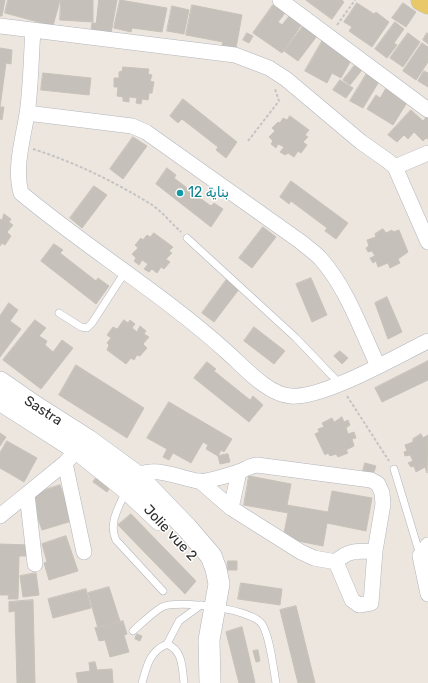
<!DOCTYPE html>
<html>
<head>
<meta charset="utf-8">
<style>
	body { margin:0 }
	canvas { display:block; background:#ece6df }
</style>
</head>
<body>
<canvas width="428" height="683"></canvas>
<script>
const c = document.querySelector('canvas').getContext('2d');
c.lineJoin = 'round';
function fill(path, color) { c.fillStyle = color; c.fill(path, 'evenodd'); }
function trace(path, color, width, dash) { c.strokeStyle = color; c.lineWidth = width; c.lineCap = dash ? 'butt' : 'round'; c.setLineDash(dash || []); c.stroke(path); }
function write(font, color, halo, rows, align = 'center') {
  c.font = font + ' Rubik,"Noto Naskh Arabic",sans-serif'; c.lineWidth = 3; c.setLineDash([]); c.textBaseline = 'middle'; c.strokeStyle = halo; c.fillStyle = color; for (const [text, x, y, turn = 0] of rows) {
    c.save(); c.translate(x, y); c.rotate((+turn || 0) * Math.PI / 180); c.textAlign = isNaN(turn) ? turn : align; if (halo) c.strokeText(text, 0, 0); c.fillText(text, 0, 0); c.restore();
  }
}
const building = new Path2D(`
	M0 0H5L2 16H0Z
	M8 0H60L53 26 5 13Z
	M61 0H93V22L60 20Z
	M99 0H117L111 33 91 30 92 23H96Z
	M120 0 167 8 162 32 132 28 131 32 114 28Z
	M306 0H342L344 2 332 19Z
	M357 3 374 14 376 12 389 22 372 47 349 31 352 27 344 22Z
	M403 3 416 12 406 27 392 18Z
	M192 5 242 15 236 48 222 45 223 42 186 35Z
	M273 5 285 13 278 22 282 25 290 15 302 24 282 53 253 33Z
	M172 6 189 10 184 34 167 31Z
	M395 22 404 29 394 43 397 45 387 58 375 49Z
	M303 26 317 36 298 61 284 51Z
	M247 33 253 36 249 43 243 40Z
	M408 33 420 42 403 67 390 58Z
	M427 33 428 34V44L423 40Z
	M324 38 353 57 341 78 332 73 327 83 305 71Z
	M422 43 428 47V62L416 80 403 71Z
	M0 48 12 50 11 64 6 63 0 107H4L2 120 0 119Z
	M355 65 362 70 350 85 343 80Z
	M123 67 149 69 148 74 152 75 150 81 154 82 152 93H149L148 100 142 99 141 104 136 103 137 98 129 97V102L123 101V97L117 96 118 87H114V78H119V72L122 71Z
	M424 71 428 73V87L418 81Z
	M43 73 91 78 89 95 41 90Z
	M367 73 380 80 363 108 350 101Z
	M340 80 353 88 346 98 333 90Z
	M388 85 408 101 393 125 367 109 376 95 380 98Z
	M183 99 237 142 226 158 216 150 218 147 182 119 178 123 170 116Z
	M411 110 423 121 428 115V139L426 138 423 141 414 132 408 139 404 135 397 142 388 135Z
	M290 116 309 130 305 135 308 137 303 142 307 145 301 153 298 151 294 157 288 153 285 155 280 152 284 147 278 144 276 148 271 144 273 141 269 137 275 131 272 128 278 122 280 123 283 118 287 120Z
	M133 137 147 146 123 179 110 169Z
	M167 168 176 175 174 178 204 201 211 206 214 203 223 209 211 227 156 184Z
	M291 181 348 223 336 239 325 231 327 228 291 201 289 204 280 197Z
	M94 186 107 195 82 228 70 218Z
	M4 214 11 219 9 222 13 225 7 232 11 236 5 245 2 243 0 246V219L2 220Z
	M263 227 276 237 252 268 239 258Z
	M383 229 386 233 392 230 393 232 399 230 408 252 398 259 400 263 390 268 388 263 378 267 376 261 373 263 370 258 375 256 372 251 368 252 366 248 369 246 367 240 376 237 375 234Z
	M154 233 173 247 169 251 172 253 166 259 170 262 164 269 161 267 157 273 152 269 149 272 144 269 148 264 142 260 139 265 134 261 136 258 132 254 138 248 135 245 141 238 143 240 147 235 150 237Z
	M54 244 63 250 60 253 96 281 98 278 109 286 96 304 41 261Z
	M311 278 327 315 312 322 296 284Z
	M227 279 240 288 214 322 202 313Z
	M387 297 402 332 388 339 375 303Z
	M9 303 18 310 10 321 21 329 0 357V316Z
	M35 320 46 328 39 336 47 341 45 345 53 352 62 340 73 348 41 389 3 360Z
	M124 320 128 323 130 320 135 324 132 328 137 332 140 326 146 331 144 334 149 337 143 344 147 348 140 356 137 355 134 360 131 358 126 364 107 350 109 345 107 343 111 338 107 335 113 327 117 329Z
	M254 327 285 351 274 364 244 341Z
	M340 351 348 358 342 364 334 356Z
	M428 361V380L382 402 375 388Z
	M207 362 216 369 214 371 250 400 253 396 263 405 249 422 194 378Z
	M76 365 144 408 127 438 59 395Z
	M169 402 232 439 224 452 221 450 218 456 206 449 208 445 203 442 191 463 173 453 169 460 163 457 167 449 147 438Z
	M342 417 344 422 348 420 350 425 346 428 348 434 354 432 356 438 352 439 354 446 346 450 348 453 338 457 336 454 330 456 328 453 325 455 315 434 319 432 318 429 324 427 322 423 332 418 334 422Z
	M0 433 6 437 0 446Z
	M421 434 423 438 428 435 427 473 425 467 416 472 414 466 411 467 408 463 413 461 410 455 405 456 404 452 407 451 405 445 413 442V439Z
	M7 441 37 458 24 482 0 468V453Z
	M228 454 230 462 220 464 218 456Z
	M365 463 376 466 372 478 362 475Z
	M99 474 113 483 107 492 93 482Z
	M249 476 291 484 287 505 328 512 332 491 372 498 366 531 327 523 323 546 283 538 288 513 244 505Z
	M60 485 72 521 42 530 30 495Z
	M131 514 196 581 185 594 118 525Z
	M66 536 78 571 49 580 44 563 47 562 42 544Z
	M0 544 29 545 28 556H19L18 599H8L9 595H0Z
	M228 561H237V570H227Z
	M36 573 39 595 23 597 20 576Z
	M241 583 282 589 280 605 238 599Z
	M109 587 120 621 98 628 88 593Z
	M86 589 91 608 53 618 48 599Z
	M33 600 35 683H17L15 611 9 612V602Z
	M296 606 315 683H298L280 610Z
	M123 621 127 634 124 635 129 652 110 657 105 640 99 641 95 628Z
	M242 627 248 652 255 683H239L226 632Z
	M137 634 142 636 140 641 135 639Z
	M258 650 260 661 256 662 253 651Z
	M95 662 97 670 112 669 113 683H78L76 673 90 671 89 663Z`);
const path = new Path2D(`
	M337 25 355 0
	M248 141 279 101 275 89
	M33 149C74 162 113 181 149 203 161 210 171 223 181 232
	M347 396 389 461`);
const lane = new Path2D(`
	M187 238 296 338 340 384
	M59 313 81 327 87 328 92 323 125 272
	M394 469 420 555
	M126 491C119 506 108 524 116 540L163 591
	M133 631C142 623 152 613 162 607 177 599 252 609 262 624 270 637 273 666 276 683
	M167 644 179 621 201 605
	M142 683C147 666 149 652 167 644 183 651 182 667 184 683`);
const street = new Path2D(`
	M280 0 428 110
	M0 26 235 55 269 68 286 79 361 142 388 161 395 167 428 242
	M33 30C31 58 31 87 27 114 23 139 14 168 21 193 88 249 163 294 227 352 244 367 268 395 291 396 323 399 397 356 428 341
	M27 113 132 126 146 132 301 242C307 247 314 252 320 258 347 288 361 330 378 366
	M395 167 428 153
	M65 463 84 552
	M200 481 231 508 239 472
	M132 482C148 461 177 478 198 481 206 482 229 475 238 472 245 470 249 466 257 465L371 480 378 484 382 493 383 504 375 551 371 603 359 605 352 600 336 562
	M27 494 35 564
	M231 508 301 552 314 558 336 562
	M0 516 65 463 84 443
	M428 545 420 556 428 594
	M336 562C347 550 359 551 375 551`);
const secondary = new Path2D(`
	M0 382 33 405 88 440 137 476 187 528 211 556 216 569 219 584 209 640 210 683
	M0 400 78 450 127 489 160 520`);
const primary = new Path2D(`
	M422 0 428 3`);
const markers = [
	[180,193,4,"#0f9aa8"]
];
const cultureNames = [
	["بناية 12",188,193]
];
const streetNames = [
	["Sastra",43,411,33],
	["Jolie vue 2",170,533,47]
];
fill(building, '#c5c1ba');
trace(building, '#c8c2b9', 1);
trace(lane, '#b2b5be', 8);
trace(street, '#b2b5be', 16);
trace(secondary, '#b2b5be', 22);
trace(primary, '#c4c4c4', 23);
trace(path, '#c4c4c4', 2, [3, 2]);
trace(lane, '#fff', 7);
trace(street, '#fff', 15);
trace(secondary, '#fff', 21);
trace(primary, '#e8c869', 22);
for (const [x, y, r, color] of markers) { const dot = new Path2D(); dot.arc(x, y, r, 0, 2 * Math.PI); c.fillStyle = color; c.fill(dot); trace(dot, '#fff', 1.5); }
write('14px', '#0d838f', '#fff', cultureNames, 'left');
write('14px', '#2c2c2c', '#fff', streetNames);
</script>
</body>
</html>
